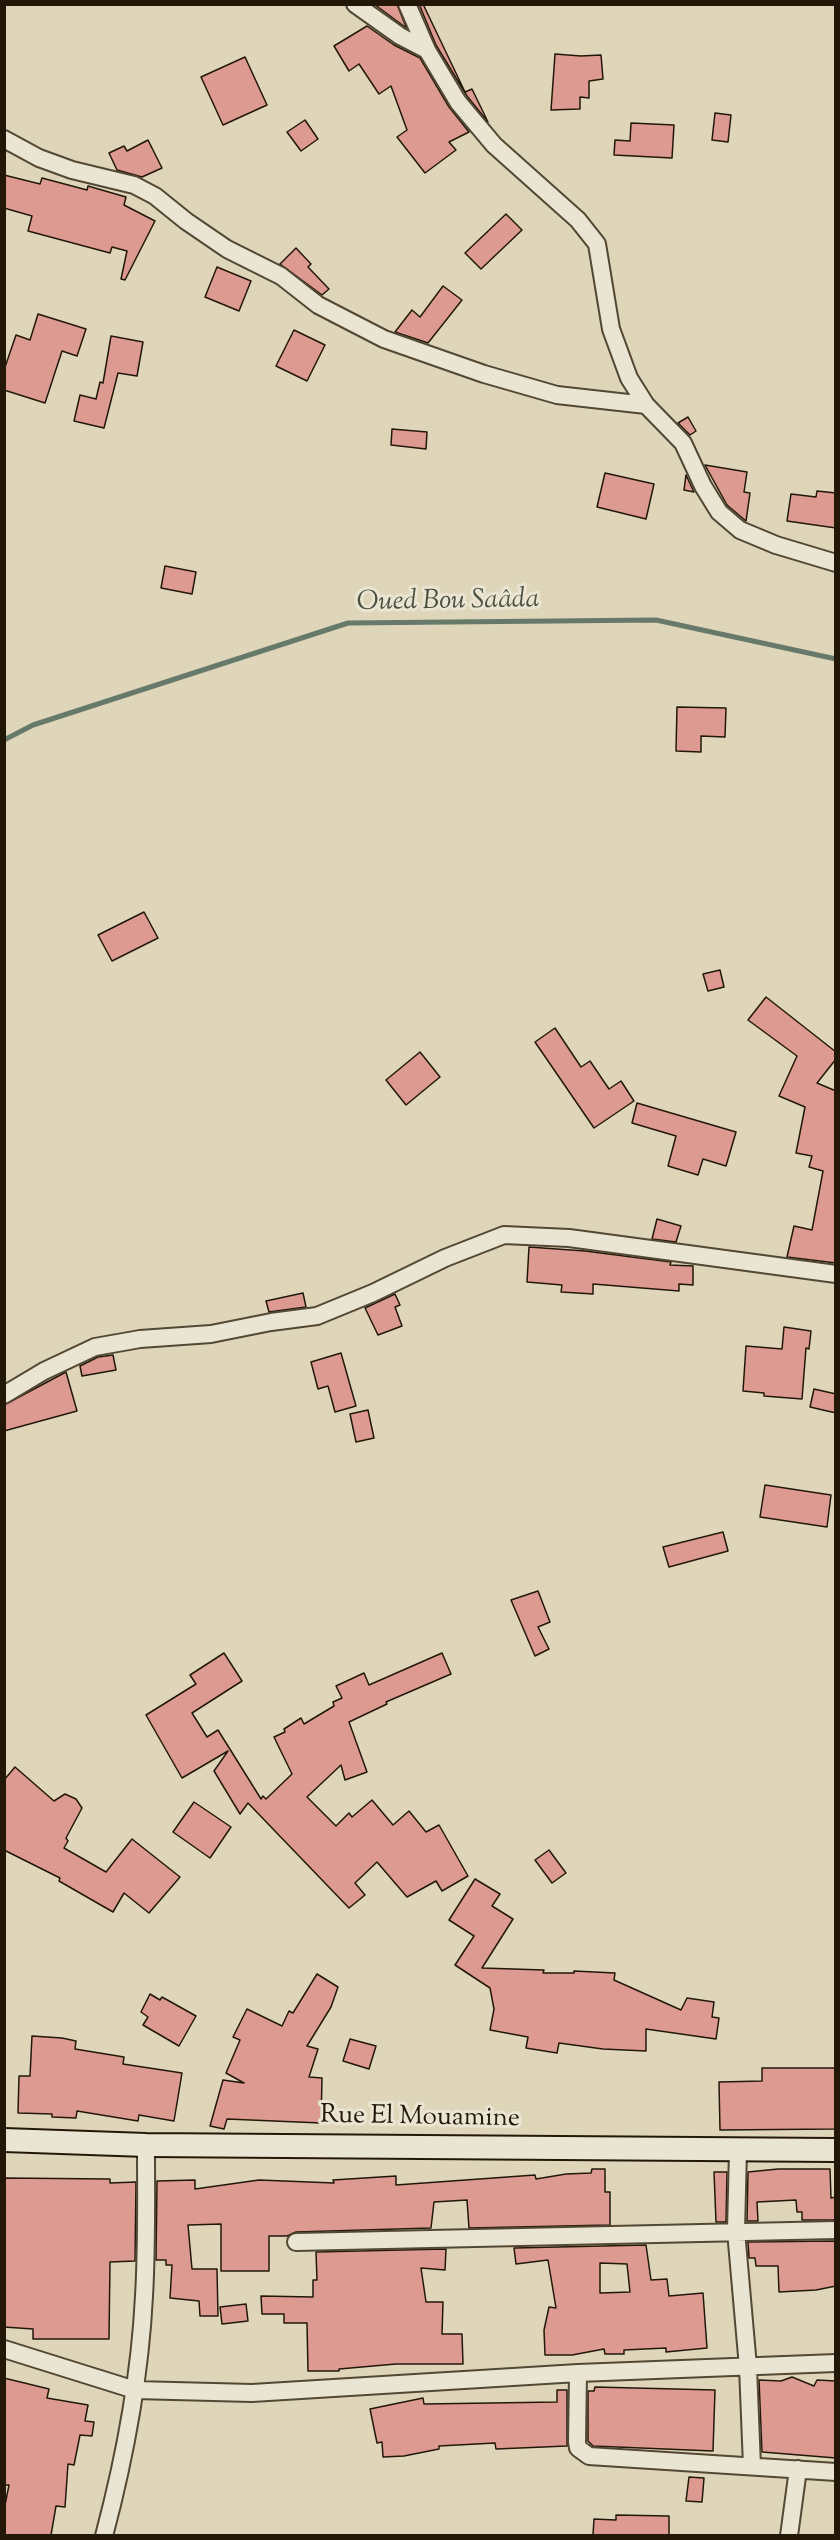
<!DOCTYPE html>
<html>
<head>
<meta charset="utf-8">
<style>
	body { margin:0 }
	#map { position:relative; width:840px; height:2540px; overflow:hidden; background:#dfd6b9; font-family:"Sorts Mill Goudy",serif }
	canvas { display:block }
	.frame { position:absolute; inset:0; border:6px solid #231808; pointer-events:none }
</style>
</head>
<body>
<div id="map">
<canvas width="840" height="2540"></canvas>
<div class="frame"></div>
</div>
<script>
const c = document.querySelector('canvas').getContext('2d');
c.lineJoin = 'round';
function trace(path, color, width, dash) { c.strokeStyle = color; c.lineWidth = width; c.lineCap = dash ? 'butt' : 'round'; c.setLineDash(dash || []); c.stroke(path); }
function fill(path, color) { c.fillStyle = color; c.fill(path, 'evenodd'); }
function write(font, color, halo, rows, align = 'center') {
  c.font = font + ' "Sorts Mill Goudy",serif'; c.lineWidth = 6; c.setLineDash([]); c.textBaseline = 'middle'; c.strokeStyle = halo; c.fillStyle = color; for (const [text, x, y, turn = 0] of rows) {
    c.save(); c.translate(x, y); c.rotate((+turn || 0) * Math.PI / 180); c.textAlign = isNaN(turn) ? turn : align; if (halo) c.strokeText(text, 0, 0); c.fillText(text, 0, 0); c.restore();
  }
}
const stream = new Path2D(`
	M4 740 33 725 348 623 656 620 836 659`);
const building = new Path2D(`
	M374 4H397L406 27H405Z
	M419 4H423L465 92 472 89 488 122 467 96 436 45Z
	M367 26 394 45 420 58 449 107 469 132 449 142 456 150 425 173 397 137 407 130 391 86 379 94 359 64 349 71 334 46Z
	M555 54 581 56 601 55 603 79 589 81V98L580 97V109L551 110Z
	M245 57 267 105 223 125 201 77Z
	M715 113 731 115 728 142 712 140Z
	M305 120 318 139 301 151 287 132Z
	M631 123 674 125 672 158 614 155 615 140 630 141Z
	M148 140 162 168 142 177 117 170 109 153 124 146 127 151Z
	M4 175 40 184 42 178 87 190 88 186 126 197 124 205 155 221 125 280 121 279 127 251 112 247 110 253 28 231 32 216 4 208Z
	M506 214 522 230 481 269 465 253Z
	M296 248 311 264 308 267 329 289 322 295 280 264Z
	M217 267 251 281 239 311 205 297Z
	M443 286 462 300 428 343 395 332 412 310 420 317Z
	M38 314 86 329 77 356 62 351 45 403 4 390V370L16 335 30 340Z
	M294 330 325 345 307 381 276 366Z
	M111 336 143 342 137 376 118 373 104 428 74 421 80 395 96 399 100 382 103 383Z
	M688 417 696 431 690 435 678 423Z
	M392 429 427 432 426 449 391 445Z
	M705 465 747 472 744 492 750 493 746 521 727 505Z
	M605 473 654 484 646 519 597 507Z
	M686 475 693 490 694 492 684 490Z
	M817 491 836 493V528L787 521 791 494 816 497Z
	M165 566 196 572 192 594 161 588Z
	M677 707 726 708 725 737 701 736V752L676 751Z
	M144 912 158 938 112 961 98 935Z
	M720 970 724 987 708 991 703 974Z
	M766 997 836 1052V1059L817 1083 836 1091V1263L787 1257 794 1226 812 1230 823 1171 809 1167 812 1156 796 1153 805 1107 779 1096 797 1056 748 1020Z
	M555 1028 581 1067 590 1061 609 1089 621 1081 634 1101 594 1128 535 1042Z
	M420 1052 440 1077 406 1105 386 1080Z
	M637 1103 736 1132 726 1166 703 1159 698 1175 668 1166 676 1136 632 1123Z
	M657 1219 681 1226 676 1242 652 1239Z
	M529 1247 585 1251 671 1262 670 1265 693 1266V1285L679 1284V1291L593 1284V1294L561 1292 562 1285 527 1282Z
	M303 1293 306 1307 269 1312 266 1301Z
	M395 1294 400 1305 395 1307 402 1326 378 1335 365 1308Z
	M784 1327 811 1331 809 1349 806 1348 802 1399 764 1396V1393L743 1391 746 1346 782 1349Z
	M341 1353 356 1406 335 1412 328 1386 318 1389 311 1362Z
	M113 1355 116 1370 82 1376 80 1366 98 1357Z
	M66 1372 77 1411 4 1431V1405Z
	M814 1389 836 1394V1413L810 1407Z
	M368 1410 374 1438 356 1442 350 1414Z
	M765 1485 831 1495 827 1527 760 1517Z
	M723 1532 728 1551 669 1567 663 1547Z
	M538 1591 550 1622 538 1627 549 1649 535 1656 511 1600Z
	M224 1653 242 1681 192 1713 207 1737 218 1730 261 1799 263 1796 266 1799 292 1774 274 1737 285 1732 284 1729 301 1718 304 1724 334 1706 333 1702 342 1698 336 1686 364 1673 369 1685 442 1653 451 1674 386 1702 387 1704 349 1722 367 1772 345 1780 341 1765 307 1797 336 1826 349 1813 352 1817 372 1800 393 1825 409 1811 426 1832 439 1825 468 1876 442 1891 436 1881 407 1897 377 1862 355 1883 365 1895 349 1908 248 1803 240 1814 214 1771 228 1751 182 1778 146 1715 196 1684 190 1675Z
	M15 1767 54 1801 65 1794 76 1799 82 1808 66 1838 68 1841 64 1848 106 1872 132 1839 180 1877 149 1913 124 1893 113 1912 59 1881 60 1878 4 1850V1780Z
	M194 1802 231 1827 210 1858 173 1832Z
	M549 1850 566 1873 552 1883 535 1860Z
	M475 1879 500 1894 492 1906 513 1919 482 1968 544 1970 543 1973H574V1971L615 1973 614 1980 681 2010 687 1998 714 2002 712 2017 719 2018 716 2039 646 2029V2051L603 2049 559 2043 557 2053 526 2048 528 2037 490 2030 494 2009 490 1988 455 1965 474 1936 449 1920Z
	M317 1974 338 1987 331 2007 307 2046 318 2049 309 2077 322 2078 321 2123 227 2119 224 2129 210 2126 223 2080 244 2083 226 2073 240 2040 233 2037 247 2009 282 2026 289 2011 293 2013Z
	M150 1994 160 2000 162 1997 196 2016 179 2046 143 2025 148 2017 141 2012Z
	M32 2036 62 2038 76 2041 75 2049 124 2057 123 2064 182 2073 174 2121 139 2115 138 2121 77 2111 76 2118 52 2117V2114L18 2113 19 2076H30Z
	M350 2039 376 2046 369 2069 343 2061Z
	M762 2068H836V2129L720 2130 719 2082 762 2081Z
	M592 2169H605V2192H610V2225L469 2228 467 2200 434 2202 431 2228 296 2232 287 2236H269V2271H221V2224L188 2225 192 2269H217L218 2316H200L199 2301 170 2298 172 2265H166V2260H156L157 2181 195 2180V2189L259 2180 334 2183 333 2180 396 2176V2185L535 2175 536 2179 566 2174 591 2173Z
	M778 2169H830L831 2198 836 2197V2220H802V2212H797L796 2200 757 2202 758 2221H747L748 2172Z
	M714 2172H727L726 2222H716Z
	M4 2178 110 2179V2183L136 2182 135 2261 110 2262 109 2339H33V2329L4 2327Z
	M836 2241V2286L816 2290 779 2292 778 2266H756L755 2258H749L748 2242Z
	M646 2245 651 2280 667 2279 669 2296 703 2293 707 2348 666 2352V2348L624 2350V2354H605L604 2349 572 2355H545L544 2330 549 2307 556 2308 548 2260 516 2264 514 2248ZM600 2263 627 2264 630 2292 600 2293Z
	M446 2249 445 2270 421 2268 426 2302H443L442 2334H462L463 2364H396L339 2369V2371H308L307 2323H284V2314H262L261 2296 313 2297V2280H317L316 2252Z
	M246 2304 248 2321 222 2324 220 2307Z
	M792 2377 814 2386 817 2380 836 2381V2458L762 2452 759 2380 781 2381Z
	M4 2378 49 2389 47 2398 88 2405 85 2421 94 2422 92 2436 80 2435 74 2465 68 2464 65 2507 56 2506 51 2535H4V2510L9 2485H4Z
	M595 2387 715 2390 713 2451 593 2446 588 2441V2391H594Z
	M557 2390H567V2446L496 2449 495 2443 439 2446V2449L404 2456 383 2457 382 2442 377 2443 370 2409 423 2398 424 2404 557 2402Z
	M689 2477 704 2478 702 2502 686 2501Z
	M616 2515 669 2516V2535H593L594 2519 616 2520Z`);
const street = new Path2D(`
	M355 4 400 36 427 50
	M407 4 427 50 458 102 494 145 578 220 597 244 611 329 629 378 646 405 683 443 703 486 719 512 740 530 776 545 836 563
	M4 139 39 158 72 170 134 185 155 196 186 221 227 249 281 276 318 305 384 339 484 374 557 395 646 405
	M4 1395 44 1371 95 1347 140 1339 211 1334 271 1322 317 1316 373 1293 445 1258 504 1235 569 1238 836 1274
	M738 2150 736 2231 748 2367 752 2466
	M296 2242 836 2230
	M4 2349 135 2390 252 2393 578 2373 836 2363
	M578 2373 577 2442 578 2448 589 2456 836 2472
	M104 2536C125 2457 140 2377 144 2296 147 2246 146 2195 146 2145
	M789 2536 798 2469`);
const secondary = new Path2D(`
	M4 2140 146 2145 836 2150`);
const streetNames = [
	["Rue El Mouamine",420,2119,1]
];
const waterNames = [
	["Oued Bou Saâda",448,603,-1]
];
trace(stream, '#67796a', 5);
fill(building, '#dd9a90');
trace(building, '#231808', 1.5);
trace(street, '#524834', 20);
trace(secondary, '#231808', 26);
trace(street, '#eae4d2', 16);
trace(secondary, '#eae4d2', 22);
write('26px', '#231808', '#eae4d2', streetNames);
write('italic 27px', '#4b5041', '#eae4d2', waterNames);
</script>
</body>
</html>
